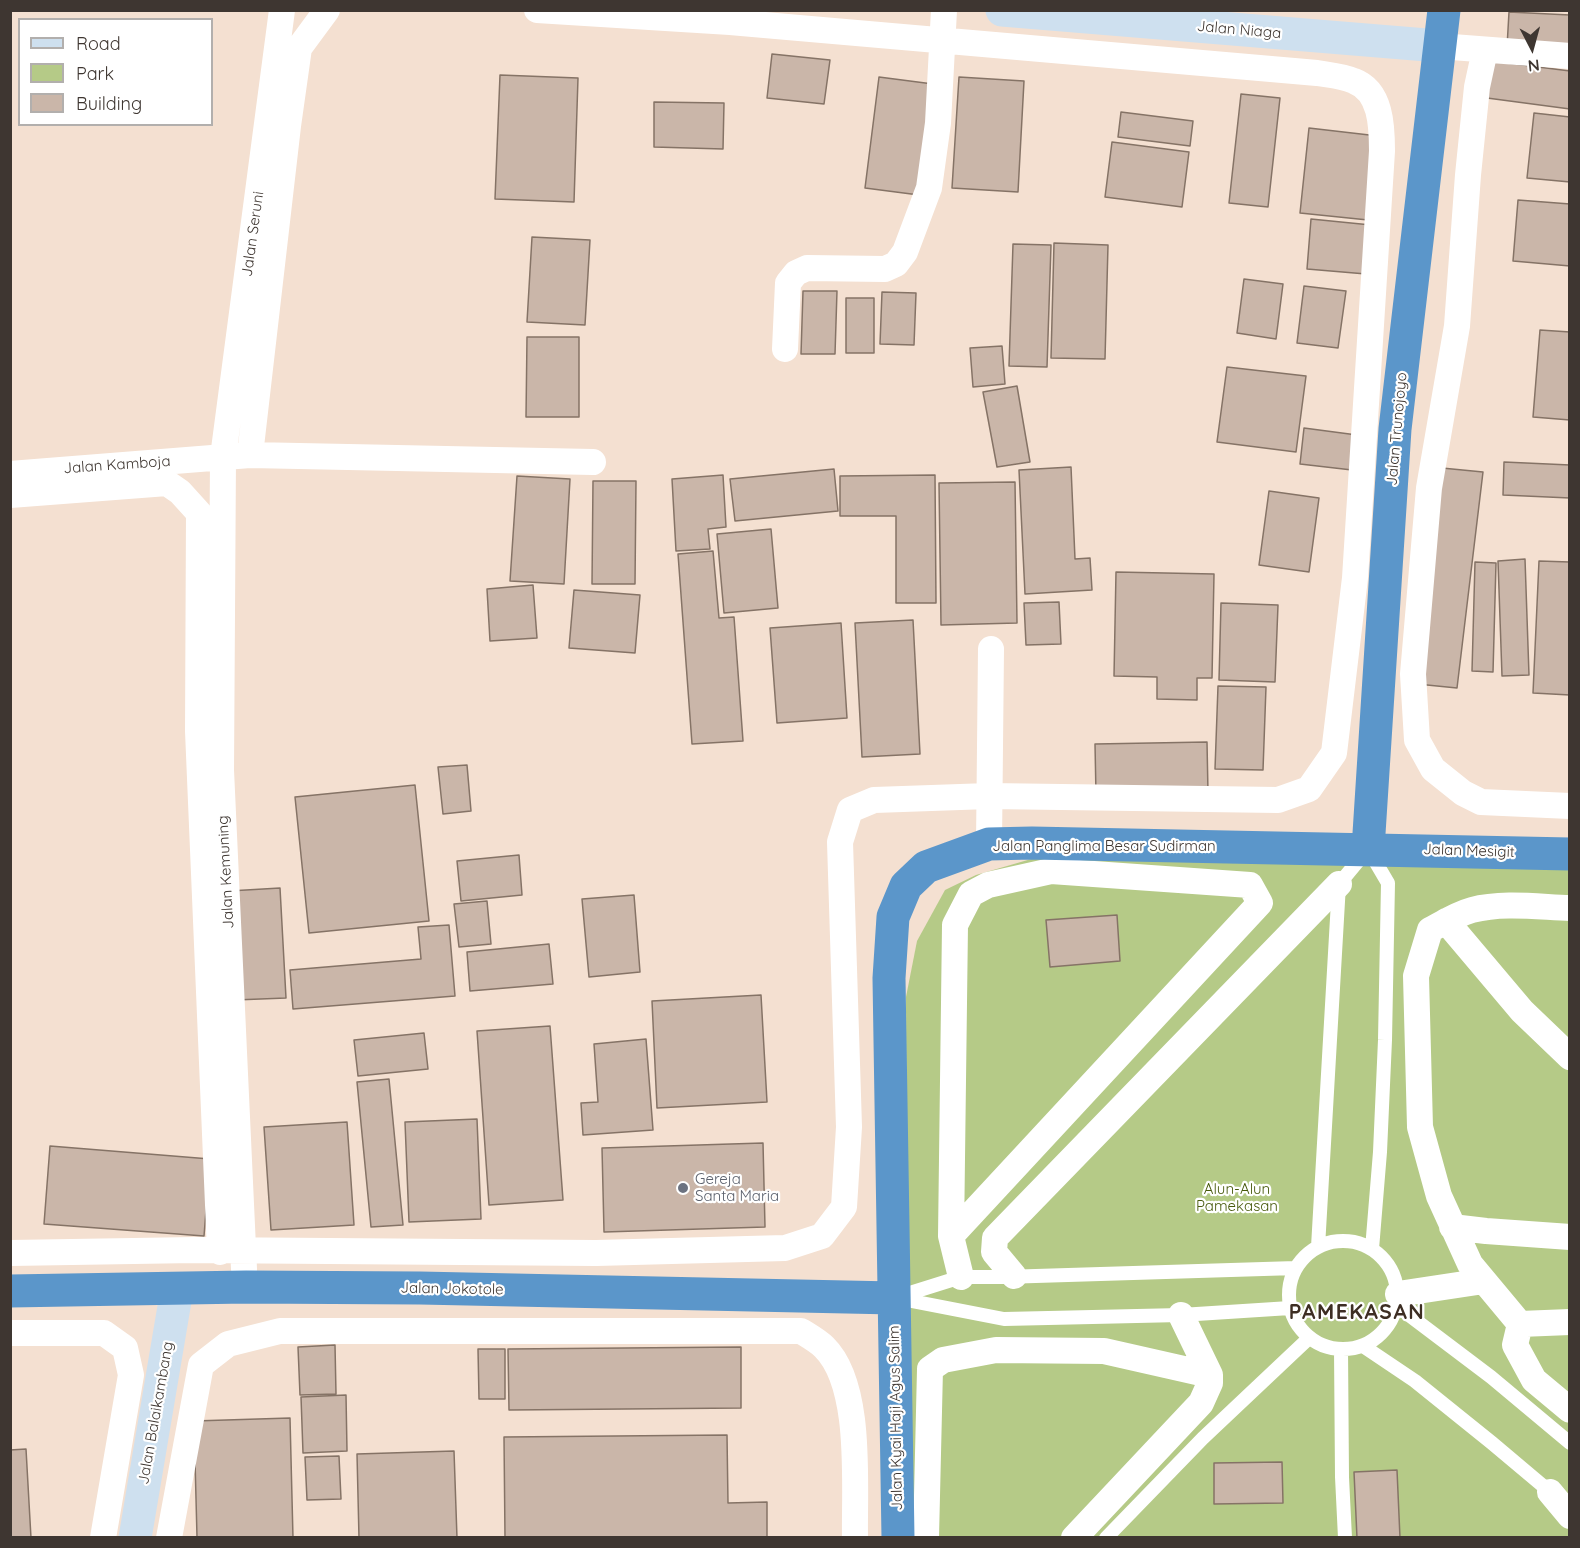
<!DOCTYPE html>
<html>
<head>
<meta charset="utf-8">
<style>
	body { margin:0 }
	#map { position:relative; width:1580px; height:1548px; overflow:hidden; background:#f4e0d1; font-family:Quicksand,sans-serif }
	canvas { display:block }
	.frame { position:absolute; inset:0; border:12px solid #3e3631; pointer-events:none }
	.legend { position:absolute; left:18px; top:18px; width:195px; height:108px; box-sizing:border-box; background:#fff; border:2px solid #b2afad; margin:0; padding:8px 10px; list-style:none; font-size:18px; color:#3e3631 }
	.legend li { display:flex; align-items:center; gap:12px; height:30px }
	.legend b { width:30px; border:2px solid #b2afad }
	.north { position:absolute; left:1502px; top:18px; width:60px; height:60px; -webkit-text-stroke:4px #fff; paint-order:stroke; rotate:174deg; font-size:16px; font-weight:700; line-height:24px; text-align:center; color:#3e3631 }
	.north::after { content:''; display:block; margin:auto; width:21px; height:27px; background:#3e3631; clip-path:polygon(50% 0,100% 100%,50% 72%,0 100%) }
</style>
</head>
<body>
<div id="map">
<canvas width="1580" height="1548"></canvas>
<div class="frame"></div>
<ul class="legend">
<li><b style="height:8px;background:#cee0ef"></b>Road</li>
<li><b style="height:16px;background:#b5ca87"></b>Park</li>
<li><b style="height:16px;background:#cab6a9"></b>Building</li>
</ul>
<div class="north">N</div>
</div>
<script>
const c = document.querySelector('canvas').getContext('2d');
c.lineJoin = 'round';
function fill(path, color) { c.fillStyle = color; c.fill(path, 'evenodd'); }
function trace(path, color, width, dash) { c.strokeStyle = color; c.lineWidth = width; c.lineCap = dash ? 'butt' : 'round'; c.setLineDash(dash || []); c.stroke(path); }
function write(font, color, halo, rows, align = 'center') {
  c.font = font + ' Quicksand,sans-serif'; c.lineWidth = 4.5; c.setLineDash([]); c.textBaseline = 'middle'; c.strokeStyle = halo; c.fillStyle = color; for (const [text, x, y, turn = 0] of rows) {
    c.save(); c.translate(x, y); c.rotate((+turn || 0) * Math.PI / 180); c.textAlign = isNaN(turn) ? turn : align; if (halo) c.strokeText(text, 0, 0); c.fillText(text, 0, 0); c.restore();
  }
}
const green = new Path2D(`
	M1038 857 1569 866V1537L907 1538 906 997 917 941 945 890 976 875Z`);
const building = new Path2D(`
	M1509 12 1570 15V50L1507 47Z
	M772 54 830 60 824 104 767 98Z
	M1491 61 1570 71V109L1487 98Z
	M500 75 578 78 574 202 495 199Z
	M879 77 933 84 919 195 865 188Z
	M959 77 1024 81 1018 192 952 188Z
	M1241 94 1280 98 1268 207 1229 203Z
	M654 102 724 103 723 149 654 147Z
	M1121 112 1193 121 1190 146 1118 137Z
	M1534 113 1570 117V182L1527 178Z
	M1309 128 1378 136 1368 220 1300 213Z
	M1112 142 1189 152 1182 207 1105 197Z
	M1518 200 1570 204V266L1513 261Z
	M1311 219 1371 225 1366 274 1307 269Z
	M532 237 590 240 585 325 527 322Z
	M1054 243 1108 245 1105 359 1051 358Z
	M1013 244 1051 245 1047 367 1009 366Z
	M1244 279 1283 284 1276 339 1237 333Z
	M1304 286 1346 291 1338 348 1297 343Z
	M803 291H837L835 354H801Z
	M882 292 916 293 914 345 880 344Z
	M846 298H874V353H846Z
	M1540 330 1570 332V420L1533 417Z
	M527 337H579V417H526Z
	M1002 346 1005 384 973 387 970 348Z
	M1227 367 1306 376 1296 452 1217 442Z
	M1017 386 1030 462 997 467 983 392Z
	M1304 428 1357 435 1352 470 1300 464Z
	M1504 462 1570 465V498L1503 495Z
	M1071 467 1075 559 1090 558 1092 590 1025 594 1019 470Z
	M1442 468 1483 472 1457 688 1417 684Z
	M834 469 838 511 735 521 730 479Z
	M723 475 726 527 708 529 710 549 676 551 672 479Z
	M935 475 936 603H896V516H840V476Z
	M517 476 570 479 564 584 510 581Z
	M593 481H636L635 584H592Z
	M1015 482 1017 623 941 625 939 483Z
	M1269 491 1319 498 1309 572 1259 565Z
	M771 529 778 608 724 613 717 534Z
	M713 551 719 618 734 617 743 741 692 744 678 554Z
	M1525 559 1529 675 1502 676 1498 561Z
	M1539 561 1570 562V695L1533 693Z
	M1475 562 1496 563 1493 672 1472 671Z
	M1116 572 1214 574 1212 678H1197V700L1157 699V677L1114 676Z
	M533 585 537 638 490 641 487 589Z
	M574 590 640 595 635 653 569 648Z
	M1059 602 1061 644 1026 645 1024 603Z
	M1221 603 1278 605 1275 682 1219 680Z
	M913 620 920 754 862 757 855 623Z
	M841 623 847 718 777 723 770 628Z
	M1218 686 1266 687 1263 770 1215 769Z
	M1207 742 1208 793 1096 795 1095 744Z
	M467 765 471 811 443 814 438 767Z
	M415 785 429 921 309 933 295 797Z
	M519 855 522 895 461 901 457 861Z
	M280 888 286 998 235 1000 229 891Z
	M634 895 640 972 589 977 582 899Z
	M487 901 491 944 459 947 454 904Z
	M1117 915 1120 961 1050 967 1046 920Z
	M449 925 455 996 293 1009 290 970 421 959 418 927Z
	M549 944 553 984 470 991 467 952Z
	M761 995 767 1102 657 1108 652 1001Z
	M550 1026 563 1200 489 1205 477 1031Z
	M424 1033 428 1069 358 1076 354 1040Z
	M646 1039 653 1130 583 1135 581 1103 598 1102 594 1044Z
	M389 1079 403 1225 371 1227 357 1082Z
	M477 1119 481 1219 409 1222 405 1122Z
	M347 1122 354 1225 271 1230 264 1127Z
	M763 1143 765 1227 604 1232 602 1148Z
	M50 1146 210 1159 204 1236 44 1224Z
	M335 1345 336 1394 300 1395 298 1347Z
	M741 1347V1408L509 1410 508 1349Z
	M478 1349H505V1399H479Z
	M346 1395 347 1451 303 1453 301 1397Z
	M290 1418 293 1538 197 1537 194 1421Z
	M727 1435 728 1503 767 1502V1538H505L504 1437Z
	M26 1449 31 1538H10V1450Z
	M454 1451 457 1538H359L357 1454Z
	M339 1456 341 1499 307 1500 305 1457Z
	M1282 1462 1283 1503 1214 1504V1463Z
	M1397 1470 1400 1538H1357L1354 1472Z`);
const lane = new Path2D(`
	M1289 1295a54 54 0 1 1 108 0a54 54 0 1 1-108 0Z
	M1318 1247 1339 884 1368 849 1388 883 1385 1040 1380 1152 1372 1249
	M894 1298 961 1277H1003L1296 1268
	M896 1298 1004 1319 1181 1315 1290 1308
	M1397 1306 1491 1377 1570 1443
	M1363 1346 1415 1381 1492 1443 1555 1496
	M1341 1349 1342 1477 1345 1538
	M1106 1538 1203 1438 1309 1338`);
const street = new Path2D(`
	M1439 46 1570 56
	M1485 50 1477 87 1468 175 1457 326 1429 488 1413 674 1417 740 1433 769 1463 793 1481 802 1570 806
	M785 349 788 283 796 273 807 268 885 269 896 264 905 252 929 188 938 123 944 10
	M250 455 288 126 299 48 327 10
	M10 474 250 455 593 462
	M10 495 167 483 180 492 199 513 198 731 220 1252
	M989 844 991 649
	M1570 908C1538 907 1503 902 1472 910 1457 914 1443 923 1430 930L1416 976 1420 1127 1439 1196 1470 1264 1520 1324 1515 1345 1534 1380 1570 1410
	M1446 921 1522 1011 1570 1057
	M1452 1227 1486 1231 1570 1237
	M951 1236 1260 903 1250 885 1051 871 988 885 971 894 955 925 951 1236 961 1277
	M10 1253 195 1250 596 1253 785 1248 822 1236 844 1207 849 1127 840 842 850 810 874 800 989 796 1278 800 1309 789 1334 753 1355 578 1382 151C1382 126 1381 91 1354 81 1343 76 1329 75 1317 73L730 22 537 10
	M244 1269 221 770 223 457 282 10
	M1014 1276 994 1252 995 1238 1339 884
	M1398 1294 1484 1281
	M1520 1324 1570 1322
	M10 1333H104L125 1348 131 1375 103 1538
	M1550 1492 1570 1516
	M169 1538 201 1365 228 1344 280 1331H801C809 1336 818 1341 824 1347 863 1385 854 1486 855 1538
	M926 1538 930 1369 943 1360 996 1350 1104 1351 1210 1375
	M1074 1538 1201 1403 1210 1383V1375L1181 1315`);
const secondary = new Path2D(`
	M1002 10 1439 46
	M135 1538 177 1289`);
const highway = new Path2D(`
	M1368 849 1395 429 1444 10
	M10 1291 246 1287 420 1288 894 1298
	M898 1538 889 978 893 917 906 886 926 867 989 844 1032 843 1570 854`);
const markers = [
	[683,1188,6,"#6b7280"]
];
const streetNames = [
	["Jalan Niaga",1239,30,5],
	["Jalan Seruni",253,234,-82],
	["Jalan Trunojoyo",1397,429,-85],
	["Jalan Kamboja",117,465,-4],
	["Jalan Panglima Besar Sudirman",1104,846],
	["Jalan Mesigit",1469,851,2],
	["Jalan Kemuning",226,872,-93],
	["Jalan Jokotole",452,1289,1],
	["Jalan Balaikambang",156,1413,-80],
	["Jalan Kyai Haji Agus Salim",896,1418,-91]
];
const worshipNames = [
	["Gereja",695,1179],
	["Santa Maria",695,1196]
];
const parkNames = [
	["Alun-Alun",1237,1189],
	["Pamekasan",1237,1206]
];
const districtNames = [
	["PAMEKASAN",1357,1313]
];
fill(green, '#b5ca87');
fill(building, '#cab6a9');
trace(building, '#857366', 1.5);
trace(lane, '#fff', 14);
trace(street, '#fff', 26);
trace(secondary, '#cee0ef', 33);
trace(highway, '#5b96ca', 33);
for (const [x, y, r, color] of markers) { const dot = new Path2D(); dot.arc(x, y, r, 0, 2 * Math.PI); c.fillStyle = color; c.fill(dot); trace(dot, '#fff', 2); }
write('15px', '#3e3631', '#fff', streetNames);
write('15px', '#5b616d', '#fff', worshipNames, 'left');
write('15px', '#47590b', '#fff', parkNames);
c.letterSpacing = '1.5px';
write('bold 21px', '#3d2e23', '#fff', districtNames);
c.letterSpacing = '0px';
</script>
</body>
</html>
